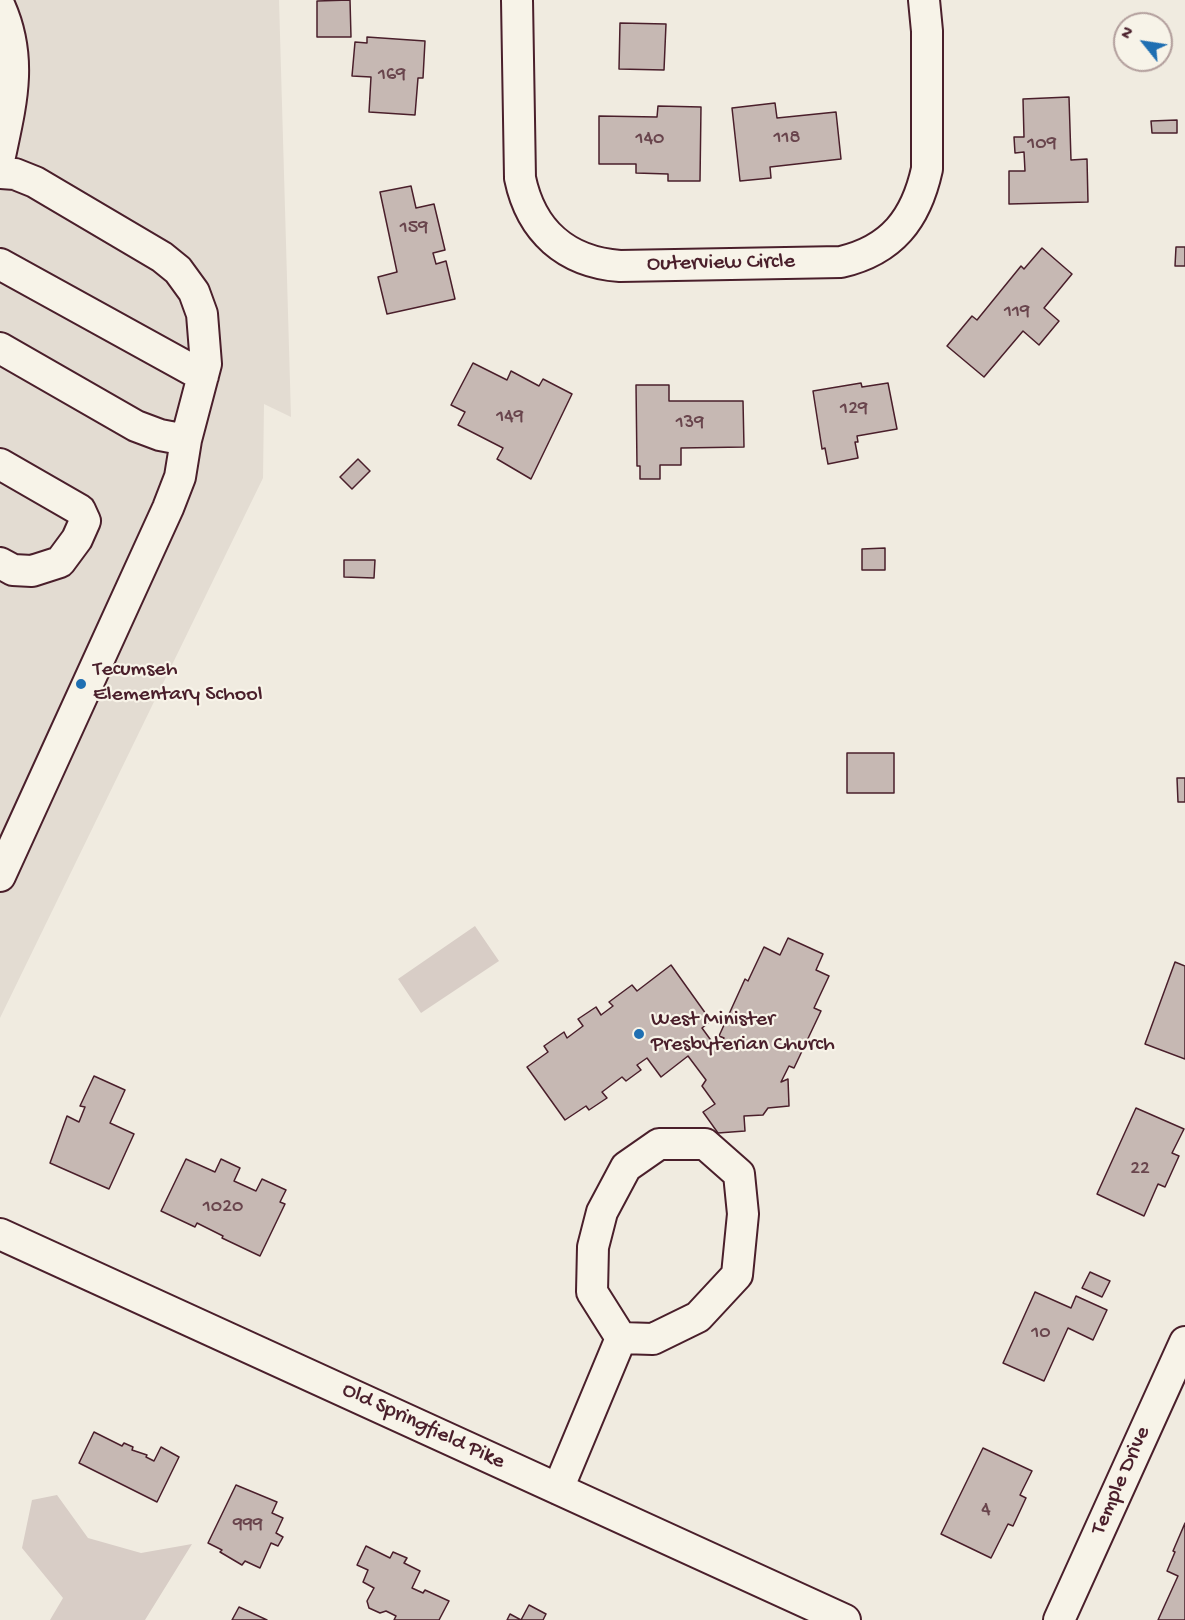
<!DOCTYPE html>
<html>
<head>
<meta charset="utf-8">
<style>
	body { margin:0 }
	#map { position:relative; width:1185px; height:1620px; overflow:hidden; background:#f0ebe0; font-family:"Gochi Hand",sans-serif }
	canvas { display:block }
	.north { position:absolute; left:1113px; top:12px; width:60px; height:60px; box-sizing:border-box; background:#f7f3e8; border:2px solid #b29e9c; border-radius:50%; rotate:300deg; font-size:16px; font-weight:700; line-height:24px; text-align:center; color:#4a1f2b }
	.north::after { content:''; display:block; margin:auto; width:21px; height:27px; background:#1f6fb2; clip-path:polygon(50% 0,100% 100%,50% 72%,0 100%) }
</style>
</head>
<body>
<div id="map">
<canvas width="1185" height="1620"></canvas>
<div class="north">N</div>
</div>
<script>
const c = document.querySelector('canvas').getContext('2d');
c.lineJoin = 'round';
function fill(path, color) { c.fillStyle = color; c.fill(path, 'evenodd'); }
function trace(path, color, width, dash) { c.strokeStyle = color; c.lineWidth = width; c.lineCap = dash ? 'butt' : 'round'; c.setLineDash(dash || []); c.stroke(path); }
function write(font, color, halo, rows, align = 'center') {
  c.font = font + ' "Gochi Hand",sans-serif'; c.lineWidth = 4.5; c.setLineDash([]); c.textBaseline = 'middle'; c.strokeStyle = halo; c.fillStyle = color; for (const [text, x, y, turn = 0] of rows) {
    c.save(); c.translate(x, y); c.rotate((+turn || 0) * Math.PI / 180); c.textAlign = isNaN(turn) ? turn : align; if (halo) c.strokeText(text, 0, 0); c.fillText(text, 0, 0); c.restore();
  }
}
const built = new Path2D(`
	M0 0H279L291 417 264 404 263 478 0 1018Z`);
const green = new Path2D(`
	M475 926 499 961 421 1013 398 979Z
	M57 1495 88 1538 141 1553 192 1544 145 1620H50L63 1598 22 1548 32 1500Z`);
const building = new Path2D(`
	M350 0 351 37H317V1Z
	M620 23 666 24 664 70 619 69Z
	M367 37 425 41 423 78H418L415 115 369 112 371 77 352 76 355 42 367 43Z
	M1069 97 1071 160 1087 159 1088 202 1009 204V171H1025L1024 152 1015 153 1014 137H1024L1023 99Z
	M775 103 777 118 836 112 841 159 770 167 771 178 740 181 732 108Z
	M658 106 701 107 700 181H668V174L636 173V164H599V116L657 117Z
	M1177 120V133H1152L1151 121Z
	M411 186 416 208 434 204 445 250 433 253 436 264 446 261 455 299 387 314 378 277 397 272 380 192Z
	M1176 247H1185V266H1175Z
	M1042 248 1072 274 1044 308 1059 321 1039 345 1023 331 984 377 947 346 972 316 977 320 1021 266 1024 269Z
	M473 363 507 380 511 371 539 386 543 379 572 394 531 479 497 459 503 448 458 425 465 412 451 405Z
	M861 383 862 387 888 383 897 429 857 436 858 442H855L858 458 828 464 825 448 822 449 813 391Z
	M636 385H669V401H743L744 447 681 448V465H660V479H640V466H637Z
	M358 459 370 471 352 489 340 477Z
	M885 548V570H862V549Z
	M344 560H375L374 578 344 577Z
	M847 753H894V793H847Z
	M1177 778H1185V802H1178Z
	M788 938 823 954 816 970 829 976 814 1008 821 1011 794 1068 789 1066 781 1082 788 1079 789 1106 768 1108 763 1115 744 1116 745 1131 718 1133 703 1112 715 1104 702 1086 706 1080 688 1056 661 1077 647 1058 637 1065 641 1070 626 1081 622 1077 602 1092 607 1098 589 1110 586 1106 565 1120 527 1067 548 1052 544 1046 564 1032 567 1038 583 1026 578 1019 596 1007 601 1015 613 1006 609 1002 632 985 637 991 671 965 711 1021 702 1028 718 1050 724 1038 719 1036 745 979 748 981 764 947 780 955Z
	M1175 962 1185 966V1059L1145 1044Z
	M94 1076 125 1090 110 1123 134 1134 109 1189 50 1163 67 1116 79 1122 85 1107 80 1106Z
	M1136 1108 1184 1129 1172 1153 1179 1156 1165 1187 1158 1184 1144 1216 1097 1194Z
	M186 1159 215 1172 221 1159 240 1168 234 1181 256 1191 262 1179 286 1190 280 1202 285 1204 260 1256 222 1238 223 1236 197 1223 195 1227 161 1211Z
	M1090 1272 1110 1281 1102 1297 1082 1288Z
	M1035 1292 1071 1308 1076 1296 1107 1310 1093 1340 1068 1328 1044 1381 1003 1363Z
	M94 1432 122 1446 124 1443 133 1447 132 1450 147 1455 146 1457 154 1461 161 1447 179 1457 157 1502 79 1463Z
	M983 1448 1032 1471 1020 1495 1026 1498 1013 1526 1008 1524 991 1558 941 1534Z
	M236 1485 277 1502 272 1513 283 1518 276 1533 283 1537 278 1546 271 1543 260 1568 245 1561 242 1565 220 1552 222 1550 208 1543Z
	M1185 1523V1620H1158L1178 1576 1167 1571 1175 1552 1173 1551Z
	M366 1546 390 1558 393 1552 407 1558 404 1563 420 1571 412 1588 423 1593 425 1590 449 1601 439 1620H394L396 1616 386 1611 380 1613 369 1608 367 1601 374 1588 363 1582 368 1570 357 1565Z
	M529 1605 546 1614 543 1620H507L510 1614 521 1620Z
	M239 1607 267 1620H232Z`);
const minor = new Path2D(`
	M517 0 520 178C531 231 566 262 620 266L841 262C892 250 916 219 927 169V31L924 0
	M0 7C23 59 11 104 0 156
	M0 173 15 174 35 182 162 257 178 270 194 292 202 314 206 364 186 440 160 435 136 426 0 348
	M0 264 203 376
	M0 464 80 510 85 521 77 539 60 562 32 571 13 570 0 563
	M0 876 168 508 180 477 186 440
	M0 1234 845 1620
	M558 1489 621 1338 592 1292 593 1247 602 1212 626 1167 659 1144H705L739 1174 743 1214 737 1275 698 1317 653 1339 621 1338
	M1059 1620 1185 1342`);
const markers = [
	[81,684,6,"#1f6fb2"],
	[639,1034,6,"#1f6fb2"]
];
const numberNames = [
	["169",392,76],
	["118",787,139],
	["140",650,140],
	["109",1042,145],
	["159",414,229],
	["119",1017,313],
	["129",854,410],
	["149",510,418],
	["139",690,424],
	["22",1140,1170],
	["1020",223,1208],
	["10",1041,1334],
	["4",986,1511],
	["999",248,1526]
];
const streetNames = [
	["Outerview Circle",721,264,-1],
	["Old Springfield Pike",423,1427,25],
	["Temple Drive",1122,1481,-66]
];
const poiNames = [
	["Tecumseh",93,671],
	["Elementary School",93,696],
	["West Minister",651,1021],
	["Presbyterian Church",651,1046]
];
fill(built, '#e3dcd2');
fill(green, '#d8cdc6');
fill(building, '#c6b8b3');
trace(building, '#4a1f2b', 1.5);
trace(minor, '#4a1f2b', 34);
trace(minor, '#f7f3e8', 30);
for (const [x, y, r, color] of markers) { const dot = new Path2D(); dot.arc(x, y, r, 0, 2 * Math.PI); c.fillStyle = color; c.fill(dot); trace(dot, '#f7f3e8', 2); }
write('20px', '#69454d', null, numberNames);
write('22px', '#4a1f2b', '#f7f3e8', streetNames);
write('22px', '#4a1f2b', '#f7f3e8', poiNames, 'left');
</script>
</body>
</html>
